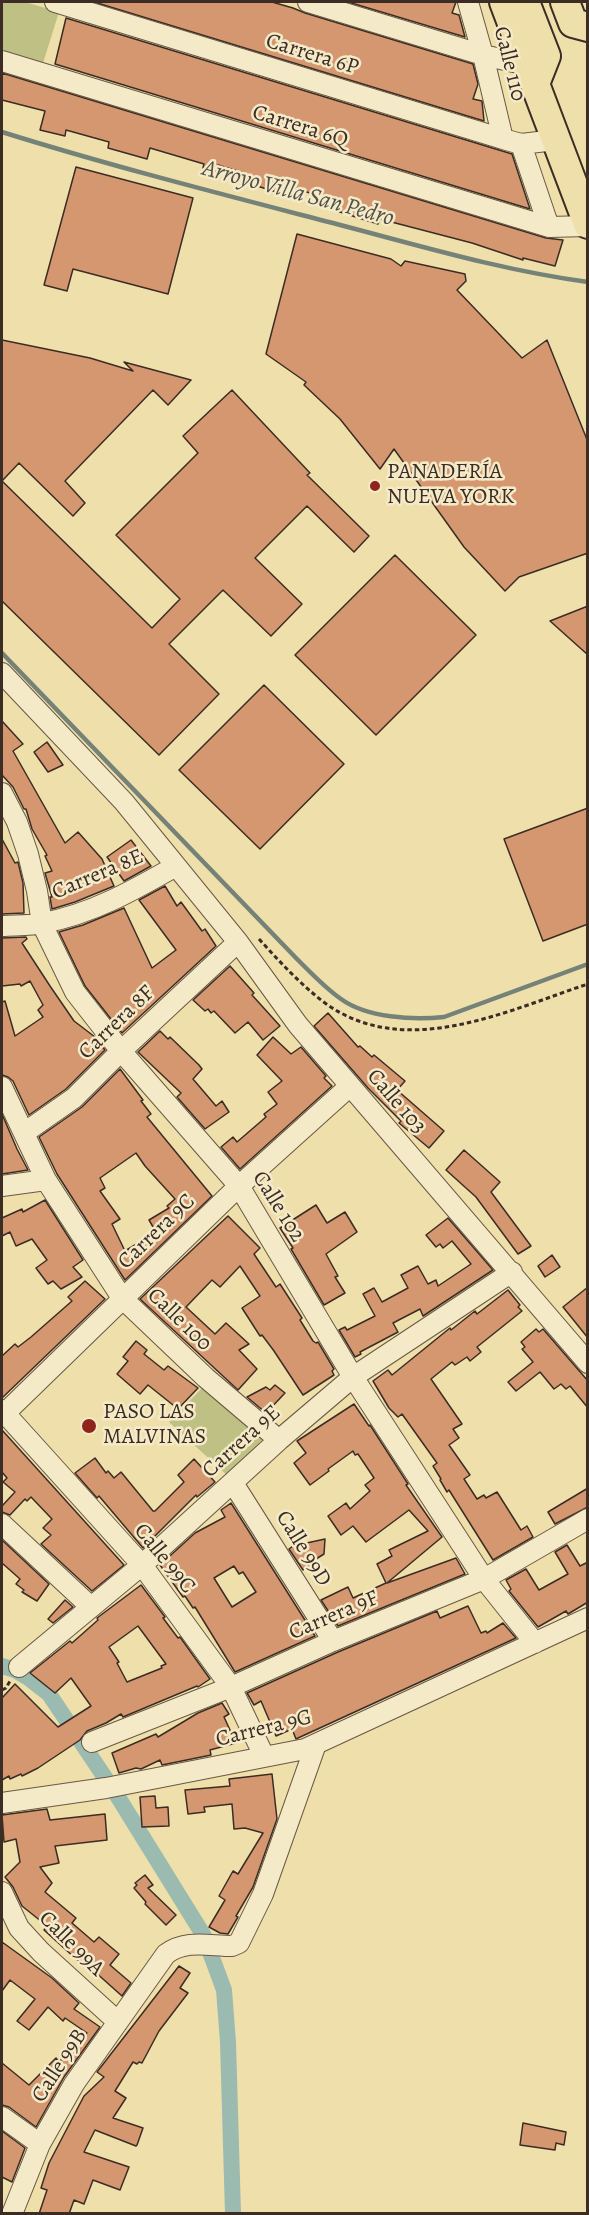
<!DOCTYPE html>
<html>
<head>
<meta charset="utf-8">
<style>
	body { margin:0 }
	#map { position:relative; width:589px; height:2215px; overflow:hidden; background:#efdfab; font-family:Alegreya,serif }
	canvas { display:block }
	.frame { position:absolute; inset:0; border:3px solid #3b2c24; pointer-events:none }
</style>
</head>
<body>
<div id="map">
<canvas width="589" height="2215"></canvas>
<div class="frame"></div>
</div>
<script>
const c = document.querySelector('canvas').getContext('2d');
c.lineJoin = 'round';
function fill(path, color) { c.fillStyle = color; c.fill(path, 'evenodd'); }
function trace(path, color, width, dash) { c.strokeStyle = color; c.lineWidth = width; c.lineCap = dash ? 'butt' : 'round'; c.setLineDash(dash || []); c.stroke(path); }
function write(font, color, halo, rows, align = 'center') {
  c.font = font + ' Alegreya,serif'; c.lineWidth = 5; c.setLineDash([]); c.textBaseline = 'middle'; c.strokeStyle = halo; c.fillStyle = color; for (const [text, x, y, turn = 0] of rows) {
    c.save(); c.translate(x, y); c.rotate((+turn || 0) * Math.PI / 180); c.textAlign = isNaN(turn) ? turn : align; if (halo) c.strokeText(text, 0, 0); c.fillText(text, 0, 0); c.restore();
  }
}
const green = new Path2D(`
	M2 2H25L59 12 43 63 2 50Z
	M203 1387 262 1440 228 1476 169 1422Z`);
const stream = new Path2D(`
	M2 132C114 167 229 196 344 226 424 247 505 271 588 282
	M2 653 296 958C310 972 325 988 341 999 367 1018 413 1020 444 1017L588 964`);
const canal = new Path2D(`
	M2 1666 15 1670 27 1677 49 1694 118 1797 204 1936 224 1990 228 2042 233 2214`);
const building = new Path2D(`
	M94 2H272L293 8 305 13 473 64 478 84 473 99 482 101 484 121Z
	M348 2H456L452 13 459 15 465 37Z
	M66 18 512 154 530 209 55 64Z
	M2 73 546 238 563 240 555 266 523 258V260L472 243 380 219 378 224 324 207 326 202 312 198 313 194 285 185 283 194 244 182 247 174 218 165 216 172 203 168 204 164 150 148 147 159 108 148 109 142 66 130 65 136 40 130 45 111 2 100Z
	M76 167 193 198 168 294 73 269 67 291 44 285Z
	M297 234 391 259 401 266 405 261 465 274 466 281 457 290 522 358 547 340 588 442V553L519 577 505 591 464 547 394 449 380 469 340 419 304 385 306 382 266 354Z
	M2 340 90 358 133 371 124 362 191 380 168 405 153 390 65 481 85 503 73 516 19 463 2 481Z
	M232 390 310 473 307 475 369 536 354 552 307 506 255 558 302 604 271 636 223 590 169 644 219 694 159 755 2 601V481L152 628 180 599 116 535 198 453 183 436Z
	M395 555 476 635 376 735 295 655Z
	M588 606V655L550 621Z
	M264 685 344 764 260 849 179 770Z
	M2 721 23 744 13 751 65 843 78 832 102 859 114 886 75 902 52 909 50 897H52L45 873 52 871 45 856 47 855 32 829 26 809H24L13 787 2 775Z
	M47 742 63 765 48 772 34 752Z
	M588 808V924L543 941 504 839Z
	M2 839 15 863 18 862 23 883 24 913 2 914Z
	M131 840 151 866 124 881 107 857Z
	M165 886 177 906 181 902 202 931 205 929 216 946 122 1033 85 986 59 932 83 925 124 908 152 968 176 950 139 900Z
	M26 937 27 939 22 943 50 986 74 1021 95 1037 105 1050 66 1089 29 1115 13 1081 8 1077 2 1075V1002L5 1001 15 1036 43 1017 38 1010 43 1005 30 981 21 986 20 984 2 986V938Z
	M230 966 254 993 252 995 280 1026 263 1040 248 1022 235 1033 214 1011 211 1013 208 1009 205 1011 193 1000Z
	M328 1013 358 1047 360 1046 372 1057 374 1055 405 1081 397 1090 444 1131 429 1148 399 1123 401 1121 368 1088 314 1026Z
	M160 1031 168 1039 170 1037 199 1065 202 1069 193 1079 216 1106 222 1101 229 1112 205 1129 177 1097 181 1093 138 1052Z
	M273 1037 291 1054 301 1047 326 1076 324 1078 332 1086 240 1169 221 1147 233 1137 237 1142 266 1117 264 1114 277 1104 268 1092 282 1081 257 1055Z
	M120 1069 143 1100 141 1101 151 1114 147 1117 212 1196 125 1280 57 1174 39 1137 82 1107ZM136 1153 145 1166 175 1199 167 1206 169 1208 149 1220 156 1232 125 1251 112 1224 120 1219 100 1191 105 1188 100 1178Z
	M2 1114 17 1149 28 1170 2 1174Z
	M464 1150 500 1182 491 1192 531 1246 518 1254 476 1197 446 1170Z
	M45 1200 83 1260 73 1267 82 1277 61 1289 53 1281 48 1284 36 1268 47 1260 32 1239 16 1246 10 1232 2 1236V1218L22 1209 23 1212Z
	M316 1205 327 1223 345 1212 357 1232 326 1254 338 1276 335 1277 345 1293 324 1305 291 1249 293 1248 280 1228Z
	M228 1216 260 1248 254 1254 276 1287 280 1284 302 1318 300 1320 313 1341 316 1343 318 1342 334 1369 332 1371 334 1375 303 1395 274 1351 262 1335 260 1336 242 1308 260 1296 240 1266 220 1287 212 1280 186 1307 215 1334 226 1323 249 1344 239 1350 257 1369 238 1390 140 1299Z
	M448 1218 493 1270 423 1316 420 1309 393 1323 398 1332 360 1352 361 1354 355 1357 339 1330 345 1327 347 1330 375 1316 363 1294 374 1288 382 1302 408 1288 401 1275 418 1266 428 1284 436 1280 438 1286 471 1264 452 1241 443 1248 440 1244 436 1247 426 1235Z
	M552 1255 560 1267 545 1277 538 1266Z
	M85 1281 105 1299 2 1398V1356L15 1344 18 1347 31 1337 72 1301 68 1297Z
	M588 1287V1338L563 1307Z
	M508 1290 520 1305 518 1307 522 1311 477 1347 481 1352 470 1361 467 1357 455 1365 452 1362 431 1379 462 1424 453 1429 459 1438 449 1445 470 1475 464 1479 477 1499 484 1495 486 1498 497 1492 521 1530 527 1526 533 1537 493 1560 449 1490 447 1492 440 1480 441 1479 433 1466 437 1463 402 1414 398 1417 389 1408 373 1381 388 1370 392 1375 450 1328 451 1330 475 1311 477 1314Z
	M536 1329 539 1332 543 1329 588 1381V1408L570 1386 566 1389 561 1384 554 1389 540 1372 516 1391 508 1382 533 1362 522 1349 525 1347 521 1342Z
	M136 1341 147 1350 144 1354 164 1370 168 1366 198 1388 178 1409 148 1385 140 1394 117 1374 128 1361 123 1357Z
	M275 1385 285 1393 266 1413 247 1397 266 1387 270 1390Z
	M354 1404 369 1426 370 1425 408 1484 406 1485 442 1537 387 1583 456 1558 465 1574 338 1626 321 1600 348 1587 353 1598 386 1583 377 1564 392 1556 389 1550 428 1531 409 1510 366 1542 353 1526 341 1535 328 1516 346 1503 350 1509 370 1491 365 1485 374 1478 358 1454 355 1455 353 1451 328 1469 329 1471 310 1485 294 1463 306 1453 297 1441Z
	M2 1430 124 1565 92 1591 41 1544 51 1535 43 1528 52 1519 31 1497 27 1501 25 1499 10 1515 2 1512V1506L15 1492 3 1482 7 1478 2 1472Z
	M95 1458 106 1473 108 1471 114 1478 121 1472 153 1511H155L184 1482 178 1475 194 1459 215 1482 197 1497 196 1495 143 1548 99 1496 97 1498 75 1473Z
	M588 1488V1507L555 1524 548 1512Z
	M231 1503 315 1636 235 1672 195 1607 193 1608 185 1596 183 1597 160 1565 195 1533 225 1517 221 1510ZM234 1566 239 1574 243 1572 256 1592 232 1607 214 1578Z
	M325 1539 324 1554 308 1564 309 1566 303 1570 289 1549 293 1546Z
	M2 1540 49 1584 37 1601 22 1592 24 1590 16 1584 20 1579 2 1563Z
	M567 1545 580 1566 588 1562V1602L568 1614 566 1611 538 1627 509 1591 511 1589 506 1580 526 1569 539 1590 568 1574 555 1552Z
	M141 1585 165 1617 163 1618 178 1638 180 1637 210 1679 198 1687 197 1686 123 1717 121 1714 106 1723 87 1731 80 1740 38 1768 22 1776 21 1774 10 1779 9 1776 2 1780V1698L15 1684 58 1727 91 1706 71 1678 55 1693 30 1673 70 1641 72 1643 98 1620 97 1618ZM138 1626 166 1664 161 1666 162 1668 127 1682 117 1663 119 1662 109 1647Z
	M65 1600 73 1607 53 1623 48 1619Z
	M468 1606 481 1633 486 1631 487 1633 503 1623 516 1638 298 1738 296 1739 292 1729 276 1736 261 1701 254 1705 247 1693 338 1652 437 1611 440 1618Z
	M222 1703 229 1714 224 1717 236 1743 210 1750 211 1755 162 1765 160 1760 141 1769 136 1768 119 1773 112 1753 156 1734 158 1737 198 1713Z
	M272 1774 277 1819 253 1887 236 1916 238 1917 228 1934 220 1933 209 1927 225 1900 219 1896 233 1871 238 1874 263 1833 245 1828 234 1829 232 1804 204 1807 205 1812 188 1814 185 1790 230 1786 229 1779Z
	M155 1796 156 1808 168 1807 169 1826 142 1827 140 1797Z
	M47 1809 50 1820 105 1814 107 1840 55 1846 59 1863 40 1867 52 1883 45 1892 76 1918 72 1923 94 1942 99 1937 119 1954 110 1965 131 1983 122 1996 94 1971 93 1972 75 1958 44 1930 47 1926 22 1906 13 1887 5 1877 20 1862 16 1839 4 1842 2 1815Z
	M145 1875 153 1885 148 1888 176 1915 166 1925 145 1904 146 1902 134 1888 137 1885 135 1883Z
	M2 1942 52 1978 79 2003 74 2009 100 2027 64 2077 36 2127 9 2107 2 2105V2063L29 2085 56 2058 59 2062 87 2033 65 2018 63 2021 48 2007 29 2030 17 2021 35 1999 10 1980 2 1991Z
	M179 1966 190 1973 180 1988 188 1993 159 2031 142 2063 139 2062 137 2064 133 2062 115 2091 126 2098 113 2118 143 2128 137 2145 136 2146 95 2130 84 2152 129 2167 120 2190 93 2180 84 2204 74 2200 69 2214H39L47 2190 41 2188 49 2163 84 2096 104 2077 97 2072Z
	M523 2123 566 2132 564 2145 556 2143 555 2150 520 2145Z
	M2 2131 25 2148 12 2182 2 2177Z`);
const path = new Path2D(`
	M259 939C280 962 300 984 325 1003 405 1061 506 1011 588 984
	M2 1690 6 1688 10 1681`);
const minor = new Path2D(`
	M55 2 503 139 521 144 555 140
	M308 2 483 55 527 65
	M468 2 483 55 503 139
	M2 61 549 227 588 226
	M521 144 549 227
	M2 673 124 802 238 942 298 1025 588 1363
	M2 793 17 822 28 854 37 891 42 924 75 992 121 1051 239 1186 353 1377 484 1579 535 1643
	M2 926C15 925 30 926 43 923 92 914 134 890 176 866
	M2 1087 46 1180 122 1298 206 1378 279 1440
	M24 1133 74 1098 121 1051 238 942
	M2 1186 46 1180
	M2 1410 142 1565 231 1687 264 1756
	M2 1416 239 1186 350 1086
	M233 1483 333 1641
	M2 1524 91 1607
	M19 1667 142 1565 279 1440 353 1377 512 1272
	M92 1742 231 1687 333 1641 484 1579 588 1519
	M2 1803 106 1788 305 1749 588 1618
	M2 1892 19 1928 41 1952 118 2022
	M2 2117 40 2144
	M12 2214 40 2144 74 2084 166 1954C186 1939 209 1946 232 1946L239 1943 263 1894 316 1744`);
const highway = new Path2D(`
	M504 2 588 224
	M525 2 546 56 535 84
	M565 2 573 23 588 27`);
const markers = [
	[375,486,6,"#8f2418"],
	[89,1426,8,"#8f2418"]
];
const streetNames = [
	["Carrera 6P",312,55,17],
	["Calle 110",509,64,76],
	["Carrera 6Q",300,127,17],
	["Carrera 8E",98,875,-23],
	["Carrera 8F",117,1023,-44],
	["Calle 103",396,1102,49],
	["Calle 102",278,1207,58],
	["Carrera 9C",157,1232,-44],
	["Calle 100",179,1320,44],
	["Carrera 9E",242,1442,-42],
	["Calle 99D",303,1549,58],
	["Calle 99C",164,1559,51],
	["Carrera 9F",334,1616,-23],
	["Carrera 9G",264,1729,-14],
	["Calle 99A",71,1944,45],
	["Calle 99B",60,2066,-57]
];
const poiNames = [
	["PANADERÍA",387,473],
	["NUEVA YORK",387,498],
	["PASO LAS",103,1413],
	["MALVINAS",103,1438]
];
const waterNames = [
	["Arroyo Villa San Pedro",298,194,15]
];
fill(green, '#bfc084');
trace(stream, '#758278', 4.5);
trace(canal, '#9cbbb0', 16);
fill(building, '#d59770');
trace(building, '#3b2c24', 1.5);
trace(minor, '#685946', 22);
trace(highway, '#3b2c24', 32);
trace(path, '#3b2c24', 3, [4.5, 3]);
trace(minor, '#f5eac8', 20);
trace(highway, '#efdfab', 28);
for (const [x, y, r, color] of markers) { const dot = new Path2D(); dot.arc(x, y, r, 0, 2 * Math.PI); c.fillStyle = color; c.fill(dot); trace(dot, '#f5eac8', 2); }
write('22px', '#3b2c24', '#f5eac8', streetNames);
write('22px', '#3b2c24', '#f5eac8', poiNames, 'left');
write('italic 24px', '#535047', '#f5eac8', waterNames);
</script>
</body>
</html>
